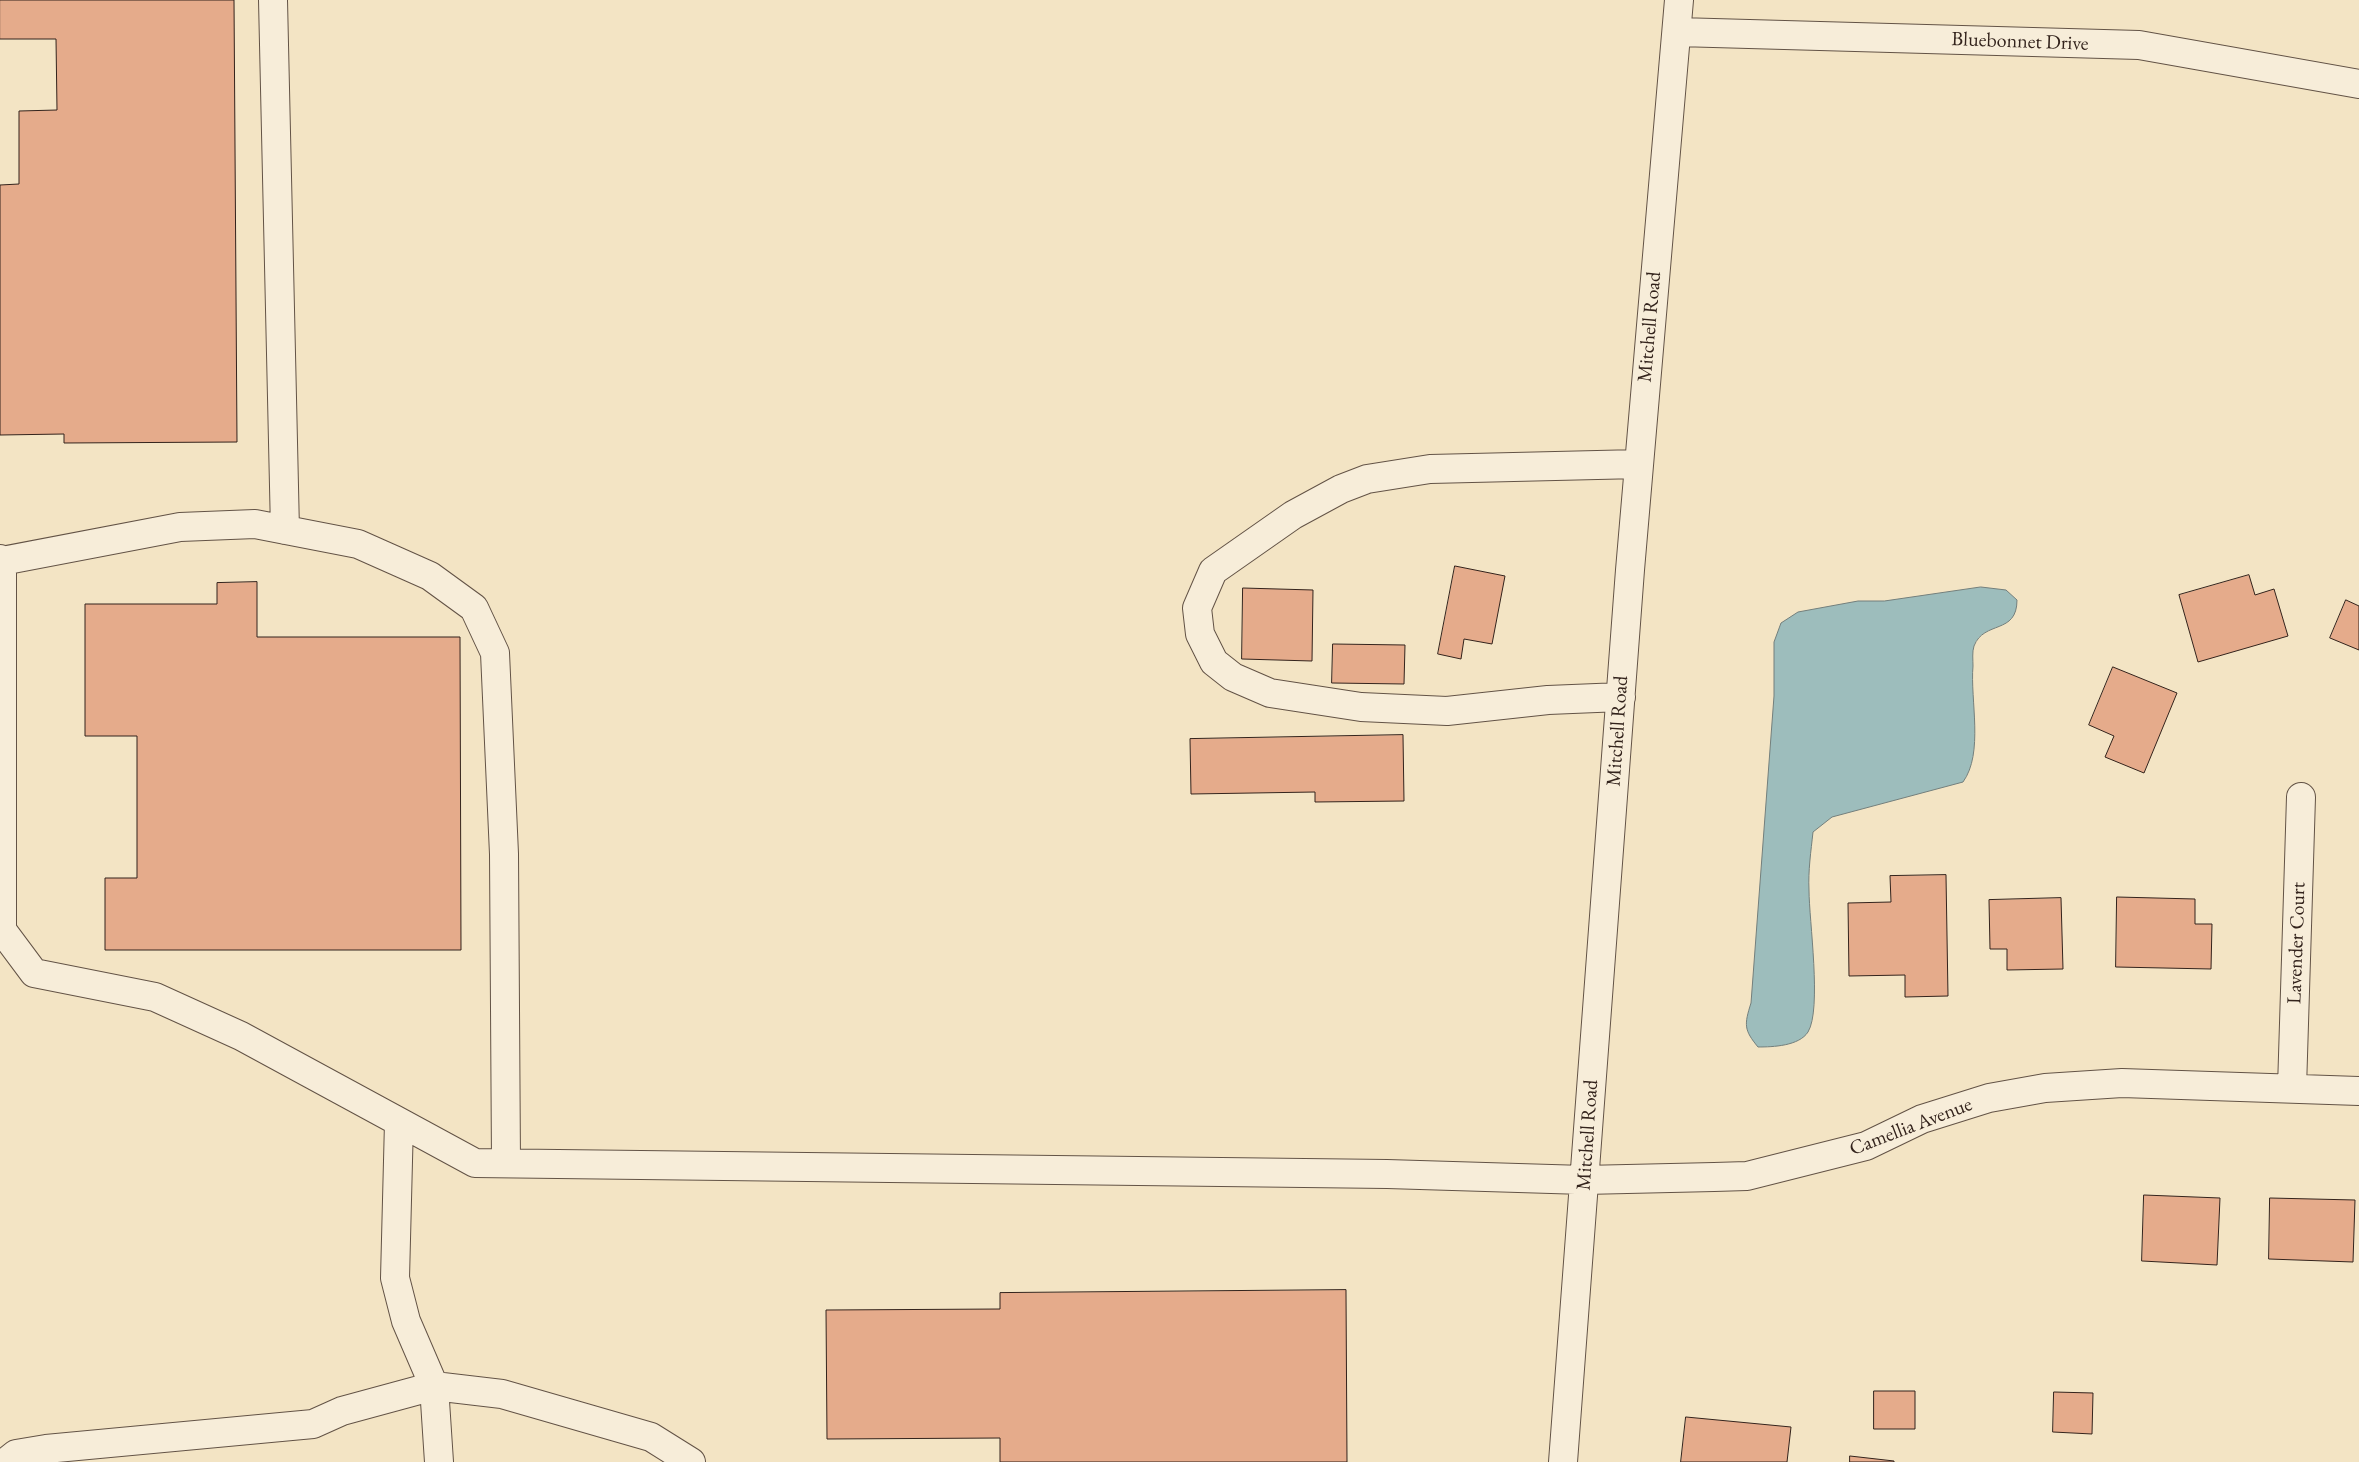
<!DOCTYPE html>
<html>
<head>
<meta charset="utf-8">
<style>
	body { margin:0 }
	canvas { display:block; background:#f3e4c4 }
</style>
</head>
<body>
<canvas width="2359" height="1462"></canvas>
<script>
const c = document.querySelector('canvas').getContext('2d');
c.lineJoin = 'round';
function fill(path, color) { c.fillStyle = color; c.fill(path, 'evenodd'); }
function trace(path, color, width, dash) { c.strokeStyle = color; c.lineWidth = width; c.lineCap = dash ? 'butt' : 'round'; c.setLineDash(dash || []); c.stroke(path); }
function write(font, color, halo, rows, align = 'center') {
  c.font = font + ' "EB Garamond",serif'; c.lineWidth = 4; c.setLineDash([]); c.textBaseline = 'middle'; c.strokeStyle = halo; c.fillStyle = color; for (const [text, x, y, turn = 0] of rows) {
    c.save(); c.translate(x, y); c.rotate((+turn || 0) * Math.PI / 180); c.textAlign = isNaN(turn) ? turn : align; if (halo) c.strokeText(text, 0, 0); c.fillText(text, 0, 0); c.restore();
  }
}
const water = new Path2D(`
	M1981 587 2006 590 2017 600C2017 635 1984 620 1974 646 1972 652 1973 660 1973 666 1970 700 1984 753 1963 782L1832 817 1813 832C1811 851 1808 871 1809 890 1809 920 1822 1009 1808 1032 1799 1046 1773 1047 1758 1047 1744 1030 1744 1025 1751 1003L1774 696V642L1781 623 1798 612 1858 601H1884Z`);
const building = new Path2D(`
	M0 0H234L237 442 64 443V434L0 435V185L19 184V111L57 110 56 39H0Z
	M1455 566 1505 576 1492 644 1464 639 1461 659 1438 654Z
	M2249 575 2255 595 2274 589 2288 636 2198 662 2179 595Z
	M257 582V637H460L461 950H105V878H137V736H85V604H217V583Z
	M1243 588 1313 590 1312 661 1242 659Z
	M2346 600 2359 606V650L2330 638Z
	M1333 644 1405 645 1404 684 1332 683Z
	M2113 667 2177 693 2144 773 2105 757 2114 736 2089 725Z
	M1403 735 1404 801 1315 802V792L1191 794 1190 739Z
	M1946 875 1948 996 1905 997V975L1849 976 1848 903 1891 902 1890 876Z
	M2117 897 2195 899V924H2212L2211 969 2116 967Z
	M2061 898 2063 969 2007 970V949H1990L1989 900Z
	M2144 1195 2220 1198 2217 1265 2142 1261Z
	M2270 1198 2355 1200 2353 1262 2269 1259Z
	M1346 1290 1347 1462H1000V1438L827 1439 826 1310 1000 1309V1293Z
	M1874 1391H1915V1429H1874Z
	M2054 1392 2093 1393 2092 1434 2053 1432Z
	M1686 1417 1791 1427 1787 1462H1681Z
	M1850 1456 1894 1461V1462H1850Z`);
const minor = new Path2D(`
	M273 0 285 530
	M1678 32 2139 45 2359 84
	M0 559 2 561V930L34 973 155 997 241 1036 475 1163 1387 1174 1584 1180 1714 1177 1747 1176 1866 1146 1922 1119 1989 1098 2045 1088 2122 1083 2359 1091
	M2 561 180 527 255 524 358 544 430 576 474 608 495 653 504 854 506 1163
	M1621 697 1548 700 1447 711 1361 707 1270 693 1233 677 1214 662 1200 634 1197 608 1213 571 1293 515 1341 489 1367 479 1430 469 1639 464
	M2292 1088 2301 797
	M399 1122 395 1278 406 1321 434 1386 502 1394 651 1437 691 1462
	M6 1462 16 1454 46 1449 313 1424 342 1411 434 1386 439 1462
	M1563 1462 1630 570 1679 0`);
const streetNames = [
	["Bluebonnet Drive",2020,42,2],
	["Mitchell Road",1650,327,-85],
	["Mitchell Road",1618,731,-86],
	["Lavender Court",2297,943,-88],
	["Camellia Avenue",1911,1127,-21],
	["Mitchell Road",1588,1135,-86]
];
fill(water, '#9dbdbc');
trace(water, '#737f7c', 1);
fill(building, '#e5ab8b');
trace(building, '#33231c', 1);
trace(minor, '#635346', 30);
trace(minor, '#f7edd9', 28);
write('20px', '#33231c', '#f7edd9', streetNames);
</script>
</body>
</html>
